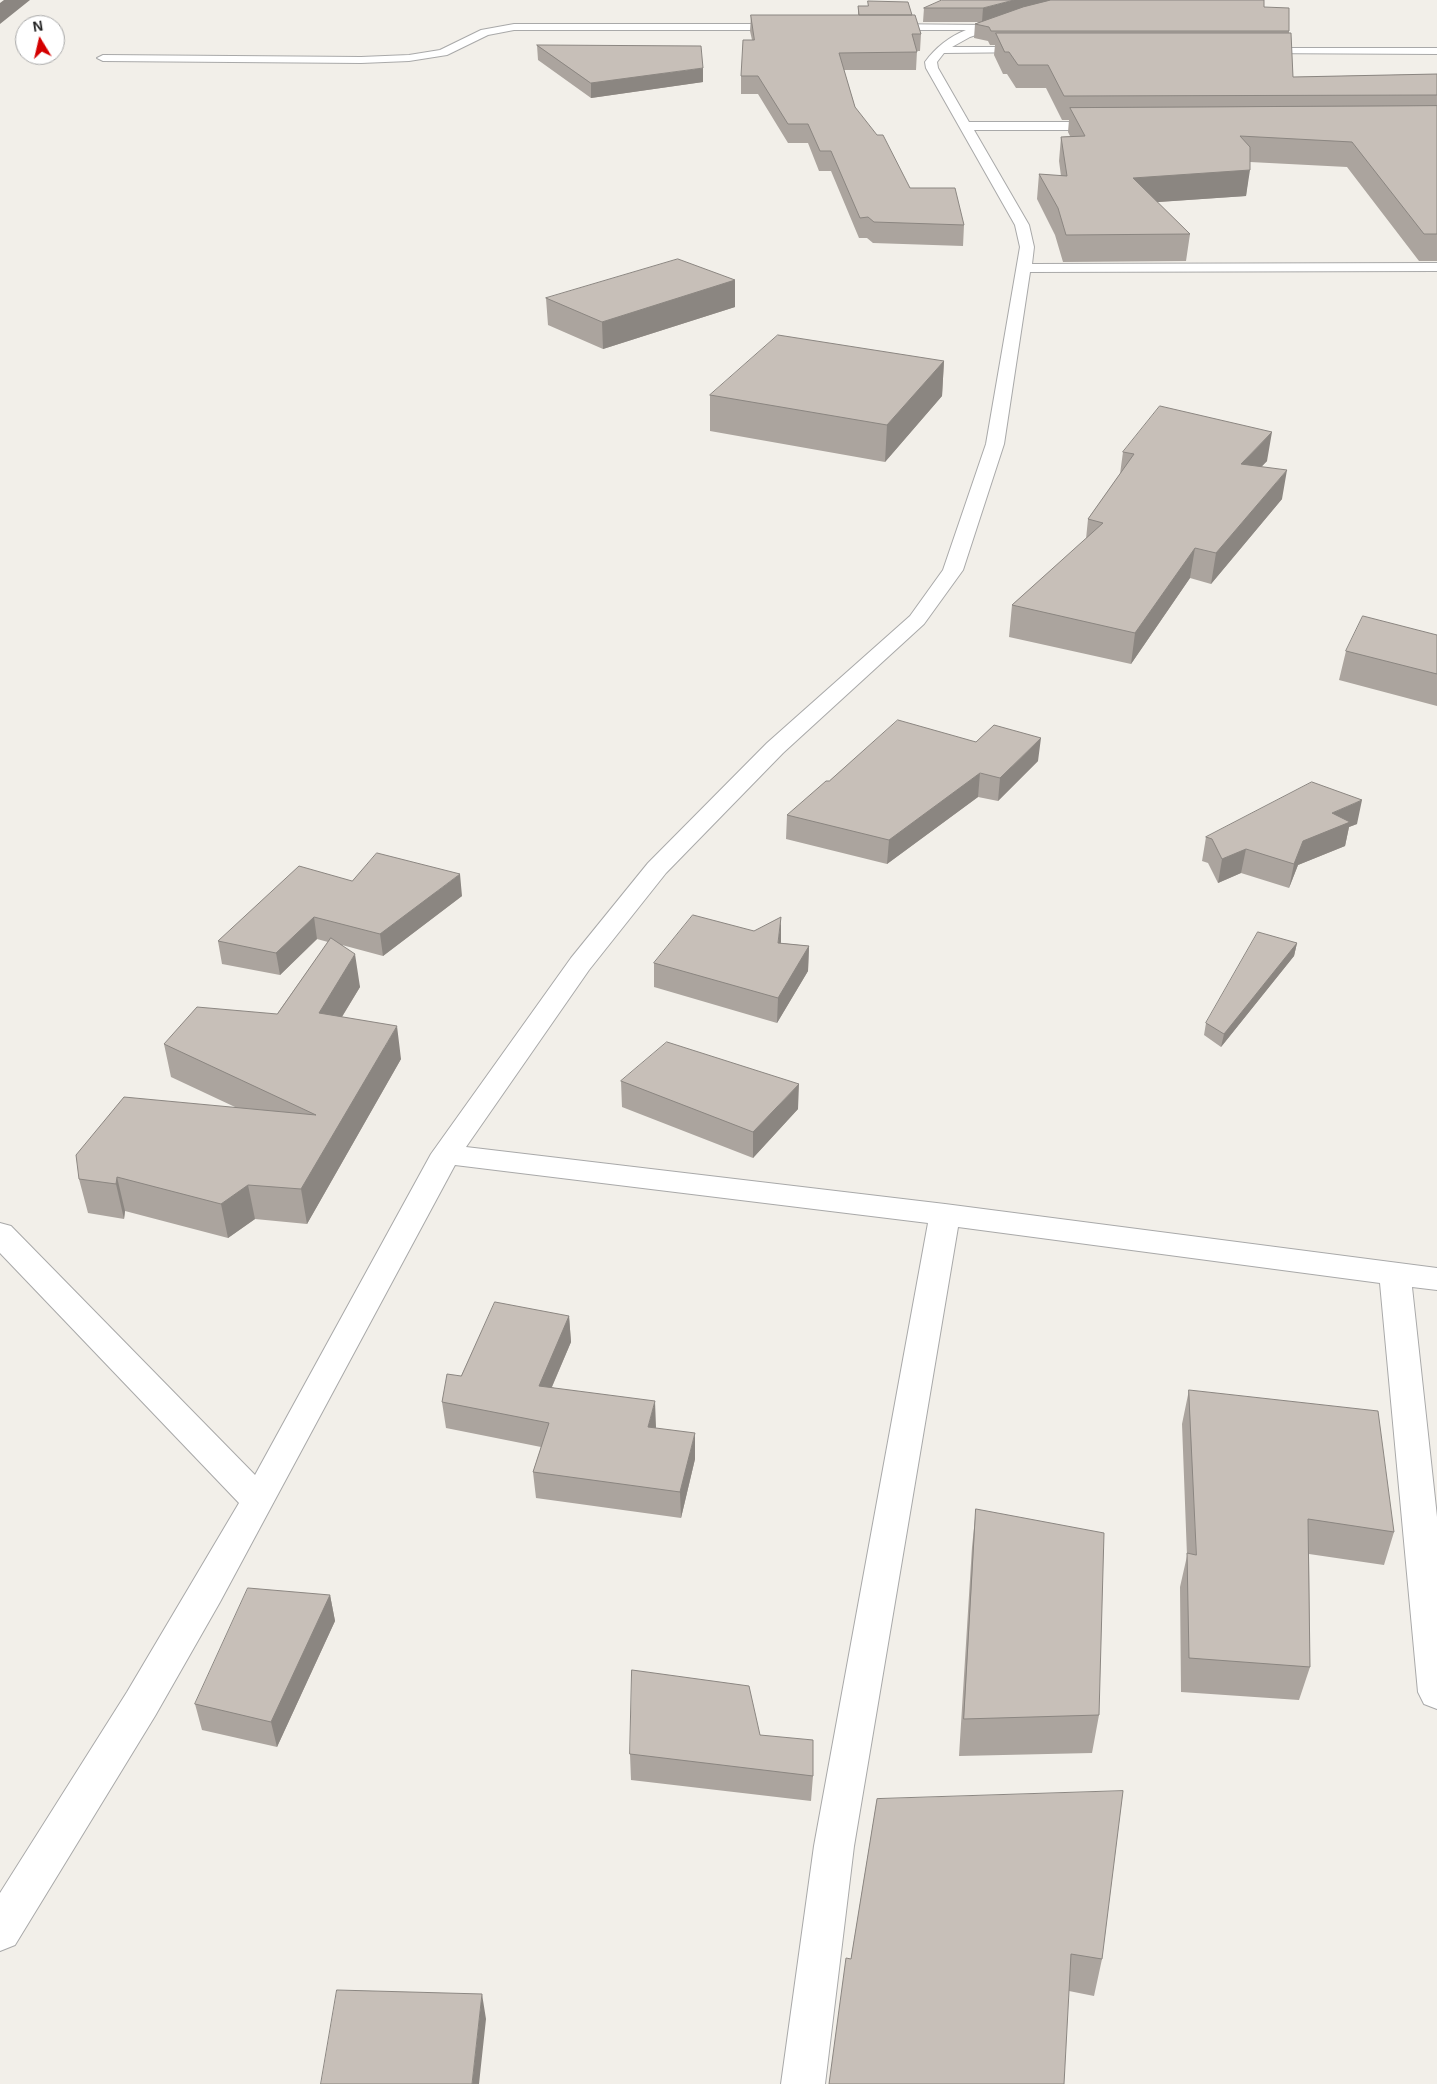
<!DOCTYPE html>
<html>
<head>
<meta charset="utf-8">
<style>
	body { margin:0 }
	#map { position:relative; width:1437px; height:2084px; overflow:hidden; background:#f2efe9; font-family:Arial,sans-serif }
	canvas { display:block }
	.north { position:absolute; left:15px; top:15px; width:50px; height:50px; box-sizing:border-box; background:#fff; border:1px solid #a7a7a7; border-radius:50%; rotate:351deg; font-size:14px; font-weight:700; line-height:20px; text-align:center; color:#222 }
	.north::after { content:''; display:block; margin:auto; width:18px; height:22px; background:#d40000; clip-path:polygon(50% 0,100% 100%,50% 72%,0 100%) }
</style>
</head>
<body>
<div id="map">
<canvas width="1437" height="2084"></canvas>
<div class="north">N</div>
</div>
<script>
const c = document.querySelector('canvas').getContext('2d');
c.lineJoin = 'round';
function trace(path, color, width, dash) { c.strokeStyle = color; c.lineWidth = width; c.lineCap = dash ? 'butt' : 'round'; c.setLineDash(dash || []); c.stroke(path); }
function fill(path, color) { c.fillStyle = color; c.fill(path, 'evenodd'); }
const street = new Path2D(`
	M1010 17 1014 18 1015 20 1014 22 970 37 952 47H1031L1037 50 1035 52 944 53 937 62 938 68 969 122H1106L1112 126 1106 130H974L1029 225 1034 247 1032 264 1437 263V271L1030 272 1004 444 963 570 924 624 783 753 666 873 589 970 466 1147 945 1204 1437 1268V1290L1412 1287 1437 1517V1709L1424 1704 1418 1692 1380 1283 958 1227 854 1846 825 2084H781L814 1846 928 1223 455 1165 220 1602 155 1716 15 1945 0 1951V1893L127 1692 239 1503 0 1253V1223L11 1226 255 1475 431 1154 571 958 648 863 767 743 910 616 943 570 986 444 1020 247 1015 225 926 68 925 62C936 47 949 37 966 30H882L877 27 882 24 983 25Z
	M514 24H789L794 27 789 30H514L488 35 447 55 409 61 361 63 103 61 97 58 103 55 361 57 409 55 440 50 481 30Z
	M1254 48H1437V54L1250 53 1248 51 1250 49Z`);
const wall = new Path2D(`
	M858 6 912 15 921 34 920 51H917L916 70H844L855 107 910 188 964 225 963 246 873 243 867 238H859L831 171H819L808 143H788L758 94H741V76L752 40 750 31 751 15H858Z
	M1264 7 1289 31 1293 77 1437 74V261H1419L1347 167 1250 162 1246 196 1157 202 1190 234 1186 261 1063 262 1055 235 1037 199 1039 174 1061 176 1059 161 1061 137 1070 136 1068 132 1069 120H1062L1046 88H1016L1007 74H1003L994 55 995 45H990L988 41 974 38 975 24 979 22H923L924 8Z
	M537 45 703 82 591 98 538 60Z
	M735 280V307L603 349 548 325 546 298Z
	M944 361 942 396 885 462 710 431V395Z
	M1123 452 1267 461 1261 467 1282 499 1211 584 1190 578 1131 664 1009 637 1012 605 1086 539 1088 519 1120 474Z
	M1437 635V706L1339 680 1346 651Z
	M1038 761 998 801 978 797 887 864 786 839 787 815Z
	M1357 824 1349 827 1345 846 1298 865 1289 888 1241 873 1218 883 1208 863 1202 861 1206 837Z
	M352 881 462 896 383 956 342 945 360 987 342 1017 401 1059 307 1224 255 1219 228 1238 125 1211 124 1219 88 1213 79 1179 235 1107 171 1077 164 1044 277 1014 328 942 317 939 280 975 222 964 218 941Z
	M781 943 809 946 808 971 777 1023 654 987V963Z
	M1297 943 1294 956 1221 1047 1204 1035 1206 1023Z
	M621 1081 798 1109 753 1158 622 1107Z
	M569 1316 571 1342 552 1387 656 1427 655 1428 695 1459 681 1518 536 1498 533 1472 541 1447 446 1428 442 1402 461 1376Z
	M1189 1390 1394 1532 1384 1565 1309 1554 1310 1667 1299 1700 1181 1692 1180 1587 1187 1556 1182 1424Z
	M976 1509 1099 1715 1092 1753 959 1756 972 1547Z
	M330 1595 335 1621 277 1747 202 1730 195 1704Z
	M760 1735 813 1776 811 1801 631 1780 630 1754Z
	M877 1799 1102 1959 1094 1996 1069 1991 851 1959Z`);
const shadedWall = new Path2D(`
	M4 0H30L0 24V3Z
	M1014 0H1067L982 22 983 8Z
	M703 68V82L591 98V83Z
	M1250 170 1246 196 1130 204 1133 178Z
	M735 280V307L603 349 602 322Z
	M944 361 942 396 885 462 887 425Z
	M1272 432 1267 461 1236 493 1241 464Z
	M1287 470 1282 499 1211 584 1216 553Z
	M1195 548 1190 578 1131 664 1135 633Z
	M1041 738 1038 761 998 801 1000 778Z
	M980 773 978 797 887 864 889 840Z
	M1362 800 1357 824 1349 827 1345 846 1298 865 1289 888 1294 864 1303 841 1332 813Z
	M1246 849 1241 873 1218 883 1222 859Z
	M460 874 462 896 383 956 380 934Z
	M314 917 317 939 280 975 276 953Z
	M781 917V942L778 967V943Z
	M1297 943 1294 956 1221 1047 1224 1034Z
	M809 946 808 971 777 1023 778 998Z
	M355 954 360 987 324 1046 319 1013Z
	M397 1026 401 1059 307 1224 301 1189Z
	M799 1084 798 1109 753 1158V1132Z
	M117 1177 125 1211 124 1219 116 1184Z
	M248 1185 255 1219 228 1238 221 1204Z
	M569 1316 571 1342 541 1412 539 1386Z
	M655 1401 656 1427 649 1453 648 1427Z
	M695 1433V1459L681 1518 680 1492Z
	M330 1595 335 1621 277 1747 271 1722Z
	M482 1994 486 2019 479 2084H472Z`);
const building = new Path2D(`
	M942 0H1014L983 8H924Z
	M1051 0H1264V7L1289 8V31H991L989 27 975 24 1023 7Z
	M868 1 908 2 912 15H859L858 6H868Z
	M751 15H915L921 34H912L917 52 839 53 855 107 877 135H883L910 188H955L964 225 874 222 868 217 860 218 831 151H820L808 124H788L758 76H741L743 40H754Z
	M996 33H1291L1293 77 1437 74V95L1064 96 1048 65H1018L1009 52H1005Z
	M537 45 701 46 703 68 591 83Z
	M1437 106V234H1424L1352 142 1240 136 1250 147V170L1133 178 1190 234 1066 235 1058 208 1039 174 1067 176 1061 137 1085 136 1070 108Z
	M678 259 735 280 602 322 546 298Z
	M778 335 944 361 887 425 710 395Z
	M1160 406 1272 432 1241 464 1287 470 1216 553 1195 548 1135 633 1012 605 1103 523 1088 519 1134 454 1123 452Z
	M1363 616 1437 635V674L1346 651Z
	M898 720 976 742 994 725 1041 738 1000 778 980 773 889 840 787 815 826 781H829Z
	M1312 782 1362 800 1332 813 1350 822 1303 841 1294 864 1246 849 1222 859 1212 839 1206 837Z
	M377 853 460 874 380 934 314 917 276 953 218 941 299 866 352 881Z
	M693 915 754 931 781 917 778 943 809 946 778 998 654 963Z
	M1258 932 1297 943 1224 1034 1206 1023Z
	M331 938 355 954 319 1013 397 1026 301 1189 248 1185 221 1204 117 1177 116 1184 79 1179 76 1155 124 1097 316 1115 164 1044 197 1007 277 1014Z
	M667 1042 799 1084 753 1132 621 1081Z
	M495 1302 569 1316 539 1386 655 1401 648 1427 695 1433 680 1492 533 1472 549 1423 442 1402 447 1374 461 1376Z
	M1189 1390 1378 1411 1394 1532 1308 1519 1310 1667 1189 1658 1187 1553 1196 1555Z
	M976 1509 1104 1533 1099 1715 964 1719Z
	M248 1588 330 1595 271 1722 195 1704Z
	M632 1670 749 1686 760 1735 813 1740V1776L630 1754Z
	M1123 1791 1102 1959 1071 1954 1064 2084H829L846 1958 851 1959 877 1799Z
	M337 1990 482 1994 472 2084H321Z`);
trace(street, '#a9a9a9', 2);
fill(street, '#fff');
fill(wall, '#aba49e');
fill(shadedWall, '#8b8681');
fill(building, '#c7bfb8');
trace(building, '#8b8681', 1);
</script>
</body>
</html>
